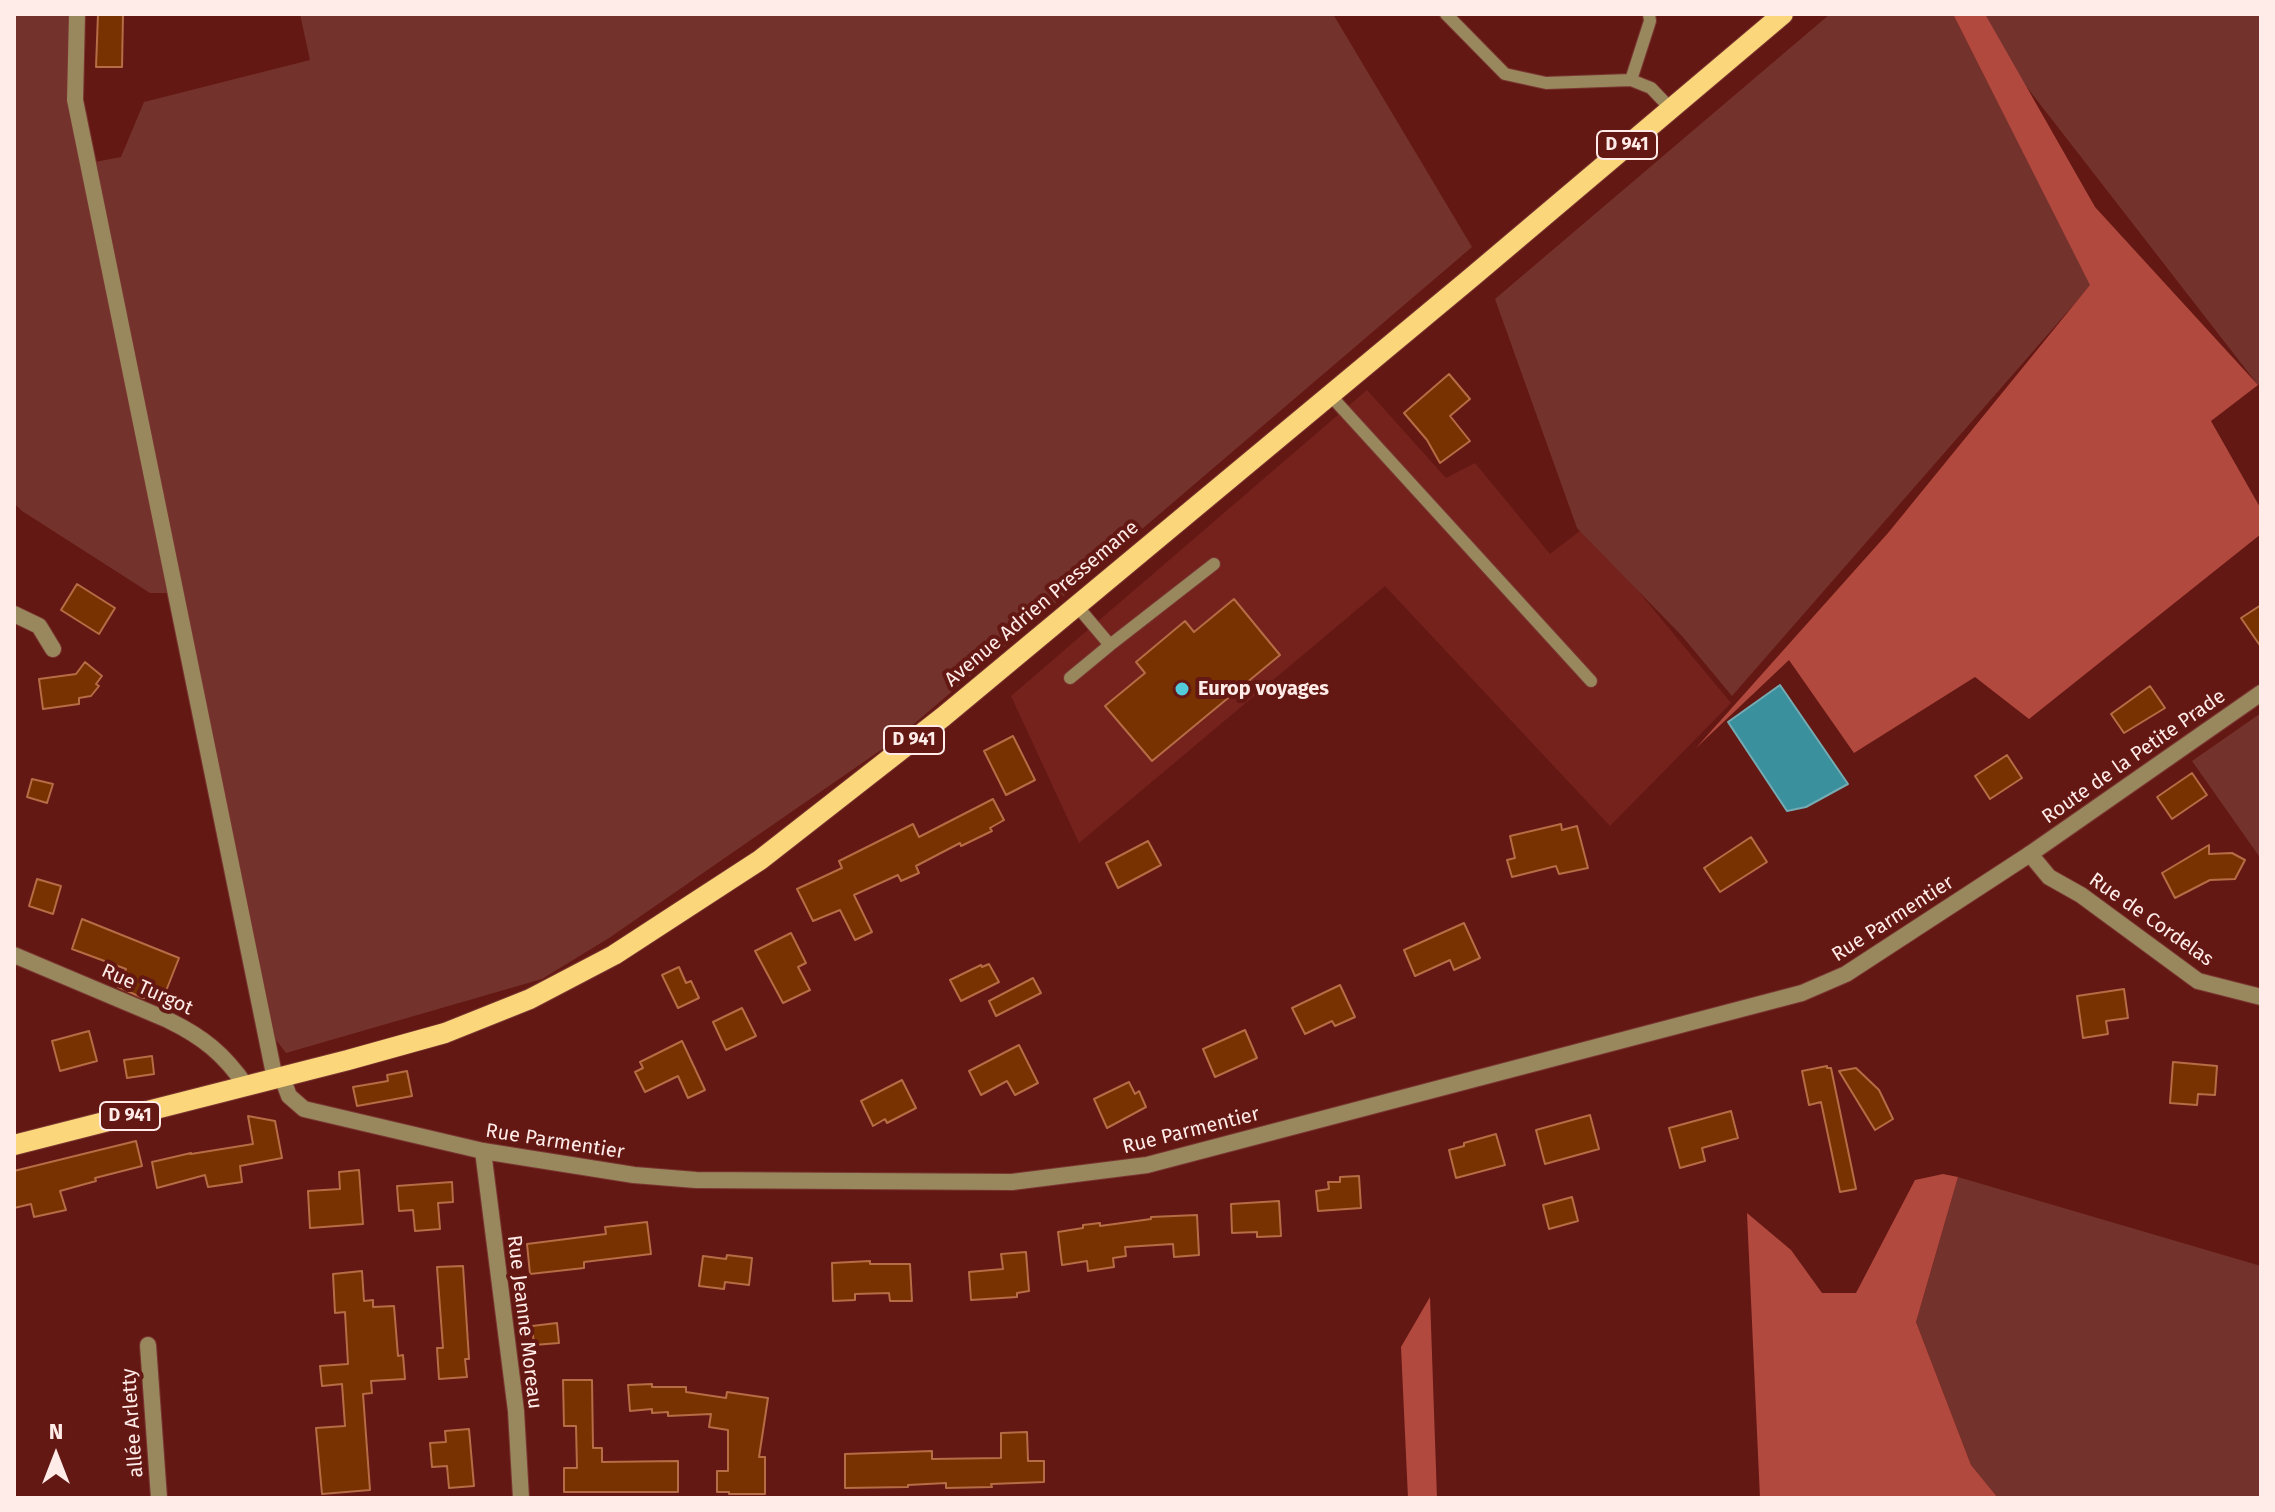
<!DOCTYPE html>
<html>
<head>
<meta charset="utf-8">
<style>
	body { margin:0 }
	#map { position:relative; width:2275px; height:1512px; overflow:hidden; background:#641813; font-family:"Fira Sans",sans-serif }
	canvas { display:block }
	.frame { position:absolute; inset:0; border:16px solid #ffebe8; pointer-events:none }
	.north { position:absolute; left:16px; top:1416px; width:80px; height:80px; -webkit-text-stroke:6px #641813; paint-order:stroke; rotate:0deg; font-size:22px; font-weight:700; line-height:32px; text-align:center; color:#ffebe8 }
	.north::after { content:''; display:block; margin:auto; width:28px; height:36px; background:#ffebe8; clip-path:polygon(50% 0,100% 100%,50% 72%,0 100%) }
</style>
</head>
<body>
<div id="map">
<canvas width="2275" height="1512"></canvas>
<div class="frame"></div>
<div class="north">N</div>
</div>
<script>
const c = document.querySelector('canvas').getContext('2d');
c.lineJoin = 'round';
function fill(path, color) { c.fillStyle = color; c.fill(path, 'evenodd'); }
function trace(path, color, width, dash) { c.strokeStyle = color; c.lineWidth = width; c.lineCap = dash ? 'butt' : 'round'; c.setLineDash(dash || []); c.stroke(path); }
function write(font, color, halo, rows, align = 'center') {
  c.font = font + ' "Fira Sans",sans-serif'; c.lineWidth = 8; c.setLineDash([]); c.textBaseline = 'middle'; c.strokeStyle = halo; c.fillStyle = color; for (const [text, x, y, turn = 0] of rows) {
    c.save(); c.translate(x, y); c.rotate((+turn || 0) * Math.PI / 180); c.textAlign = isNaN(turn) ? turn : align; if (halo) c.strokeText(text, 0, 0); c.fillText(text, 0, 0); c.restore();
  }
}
const built = new Path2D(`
	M1367 390 1446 478 1475 463 1550 554 1585 527 1731 703 1610 826 1385 586 1079 843 1011 696Z`);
const green = new Path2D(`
	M14 14H70L68 101 167 593H150L22 511 14 503Z
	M300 14H1333L1472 247 894 741 609 938 542 979 286 1053 276 1040 95 162 121 157 144 102 310 60Z
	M1830 14H1953L2091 285 1732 696 1682 636 1577 528 1495 299Z
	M1970 14H2261V382L2258 385Z
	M2261 713V859L2192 761Z
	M1958 1177 2261 1266V1498H1998L1971 1465 1916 1322Z`);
const forest = new Path2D(`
	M1953 14H1985L2095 207 2258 385 2211 421 2261 509V534L2029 719 1975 677 1854 753 1789 660 1696 748 1888 533 2090 285Z
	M1943 1174 1958 1177 1916 1322 1971 1465 1998 1498H1760L1747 1213 1791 1250 1822 1293H1856L1915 1180Z
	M1430 1297 1437 1498H1408L1401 1347Z`);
const water = new Path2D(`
	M1780 685 1848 784 1806 807 1787 811 1728 722Z`);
const building = new Path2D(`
	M98 14H123L122 67H96Z
	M1449 374 1470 399 1450 416 1470 441 1440 463 1427 440 1404 413Z
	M77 584 115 608 99 634 61 610Z
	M1234 599 1280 655 1152 761 1105 706 1145 673 1136 662 1185 621 1194 632Z
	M2261 605V647L2241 618Z
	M85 662 102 676 96 684 99 686 91 696 79 698V704L43 709 39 679 76 674Z
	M2150 686 2165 708 2124 733 2111 714Z
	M1013 736 1035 780 1006 795 984 751Z
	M2007 755 2022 778 1990 799 1975 776Z
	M2192 773 2207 795 2172 819 2157 797Z
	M32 779 53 784 47 803 27 797Z
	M993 799 1004 820 990 828 992 831 961 846 960 843 916 866 919 873 901 881 898 875 854 895 872 932 855 940 840 910 813 921 797 889 842 868 839 861 913 824 919 837Z
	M1561 824 1562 830 1577 826 1588 868 1559 874 1556 866 1512 877 1507 860 1515 858 1510 836Z
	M1751 837 1767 862 1720 892 1704 868Z
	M1148 841 1161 865 1118 888 1106 863Z
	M2209 845V854L2232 853 2245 860 2235 879 2210 880 2175 898 2162 873Z
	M37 879 61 886 53 914 29 906Z
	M82 919 179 958 164 996 143 998 118 987 126 969 72 949Z
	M1464 923 1480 958 1454 970 1450 960 1415 976 1404 950Z
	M791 933 806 963 798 967 810 990 783 1003 755 951Z
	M989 964 999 982 961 1001 950 980 981 965 982 967Z
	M679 967 686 983 691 981 699 998 678 1008 662 975Z
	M1033 978 1041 993 996 1016 989 1001Z
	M1340 985 1355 1017 1335 1026 1332 1021 1305 1034 1292 1008Z
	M2124 989 2128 1018 2106 1021 2108 1034 2083 1038 2077 996Z
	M742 1008 756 1036 726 1050 713 1022Z
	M1245 1030 1257 1058 1215 1077 1203 1049Z
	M89 1031 97 1061 60 1071 52 1041Z
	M682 1041 705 1090 688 1098 678 1076 645 1092 635 1072 643 1068 640 1062Z
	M1019 1045 1038 1083 1015 1095 1007 1081 981 1095 969 1071Z
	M152 1056 154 1074 127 1078 124 1060Z
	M2173 1062 2217 1066 2215 1095 2198 1094 2197 1105 2170 1103Z
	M1827 1066V1068H1831L1856 1189 1840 1192 1821 1102 1809 1105 1802 1071Z
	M1856 1068 1879 1090 1893 1119 1875 1130 1839 1071Z
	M407 1071 412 1096 357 1106 353 1087 388 1081 387 1075Z
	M902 1080 916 1108 887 1123 885 1119 873 1126 861 1101Z
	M1129 1082 1135 1094 1139 1091 1146 1107 1107 1128 1094 1099Z
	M1731 1111 1738 1138 1702 1148 1705 1161 1680 1168 1669 1128Z
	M1590 1115 1599 1149 1545 1164 1536 1130Z
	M248 1116 275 1121 282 1158 240 1166 242 1182 208 1187 205 1175 157 1188 152 1162 191 1153V1154L253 1144Z
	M1496 1134 1505 1165 1456 1178 1449 1150 1464 1146V1143Z
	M136 1141 142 1166 95 1178 96 1181 60 1191 66 1210 34 1217 31 1204 14 1208V1171Z
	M359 1170 363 1224 310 1228 308 1191 340 1189 339 1172Z
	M1359 1176 1361 1208 1318 1211 1316 1191 1329 1189 1328 1182H1340V1177Z
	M452 1182 453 1202 438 1203 440 1229 415 1231 413 1210 399 1211 397 1186Z
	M1572 1197 1578 1221 1549 1229 1543 1205Z
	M1279 1201 1281 1236 1257 1237V1232L1232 1233 1231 1204Z
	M1197 1215 1199 1255 1174 1257 1173 1244 1125 1247 1126 1256 1113 1258 1114 1267 1088 1271 1087 1261 1062 1265 1058 1232 1083 1228V1225L1100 1223V1226L1151 1219V1217Z
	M647 1222 651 1254 584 1262V1268L530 1274 527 1244 606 1234 605 1227Z
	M1026 1252 1029 1291 1017 1293V1297L971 1300 969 1272 1003 1269 1001 1254Z
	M727 1255 752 1258 749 1285 725 1282 724 1289 699 1286 703 1256 726 1259Z
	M870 1261V1264H910L912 1301H890L889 1293 855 1294V1300L833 1301 832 1263Z
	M463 1266 469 1359H465L467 1377 439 1379 437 1348H443L437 1267Z
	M362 1271 364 1301 373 1300V1307L394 1306 398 1356 403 1355 405 1379 371 1381 372 1393 363 1394 370 1490 322 1494 316 1428 345 1426 342 1384 322 1386 320 1366 348 1364 345 1312 335 1313 333 1274Z
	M557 1323 559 1343 534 1345 532 1326Z
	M563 1380H592L593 1448H602V1462L678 1461V1492H564V1468H577L576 1426H564Z
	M652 1384V1387H686V1392L726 1398 727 1392 768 1398 759 1457H765V1494H729V1492H717V1471H728V1430L709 1427 711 1414 668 1416V1412L652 1413V1409L630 1411 628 1385Z
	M469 1429 474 1486 449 1488 447 1466 432 1467 430 1443 446 1442 445 1431Z
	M1027 1432 1028 1461H1044V1482L991 1484 992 1487 946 1488V1483L908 1485V1487L845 1488V1454L932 1451V1459L1001 1458V1433Z`);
const service = new Path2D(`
	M1446 14 1505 74 1546 83 1631 80 1651 88 1671 109
	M1631 80 1650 21 1649 14
	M1330 395 1591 681
	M1077 606 1110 645 1214 564
	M1070 678 1110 645`);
const minor = new Path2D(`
	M77 14 75 100 275 1079
	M14 614 39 626 53 649
	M2030 854 2049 877 2081 895 2198 981 2261 997
	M483 1151 516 1411 521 1498
	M148 1345 159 1498`);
const tertiary = new Path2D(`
	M14 955 168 1020C203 1037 224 1054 246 1086
	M282 1077 289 1096 304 1109 483 1151 634 1175 696 1180 1012 1182 1147 1165 1802 993 1846 974 2030 854 2261 693`);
const primary = new Path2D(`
	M14 1145 348 1060 445 1033 530 999 614 955 760 860 943 717 1472 277 1783 14`);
const markers = [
	[1182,689,8,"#53cbdb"]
];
const shields = [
	[1627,145,60],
	[914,740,60],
	[130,1116,60]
];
const shieldNames = [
	["D 941",1627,145],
	["D 941",914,740],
	["D 941",130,1116]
];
const streetNames = [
	["Avenue Adrien Pressemane",1042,604,-40],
	["Route de la Petite Prade",2134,757,-35],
	["Rue Parmentier",1893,919,-33],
	["Rue de Cordelas",2151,920,35],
	["Rue Turgot",147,990,24],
	["Rue Parmentier",1191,1131,-14],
	["Rue Parmentier",555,1142,9],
	["Rue Jeanne Moreau",524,1322,83],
	["allée Arletty",133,1423,-94]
];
const poiNames = [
	["Europ voyages",1198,689]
];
fill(built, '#75221d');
fill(green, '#74322c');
fill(forest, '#b1493f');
fill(water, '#3a909c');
trace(water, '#75abb3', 2);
fill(building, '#783201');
trace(building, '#b66c45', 2);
trace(service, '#7a3631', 14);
trace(minor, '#7a3631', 18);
trace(tertiary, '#7a3631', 18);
trace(primary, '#7a3631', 22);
trace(service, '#99875d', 12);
trace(minor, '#99875d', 16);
trace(tertiary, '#99875d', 16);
trace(primary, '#fbd67b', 20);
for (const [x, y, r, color] of markers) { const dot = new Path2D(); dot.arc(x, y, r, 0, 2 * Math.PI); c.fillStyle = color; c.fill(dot); trace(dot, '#641813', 3); }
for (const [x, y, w] of shields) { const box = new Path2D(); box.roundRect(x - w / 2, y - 14, w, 28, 6); c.fillStyle = '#641813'; c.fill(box); trace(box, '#ffebe8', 2); }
write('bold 18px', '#ffebe8', null, shieldNames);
write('20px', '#ffebe8', '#641813', streetNames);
write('bold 20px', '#ffebe8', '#641813', poiNames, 'left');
</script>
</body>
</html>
